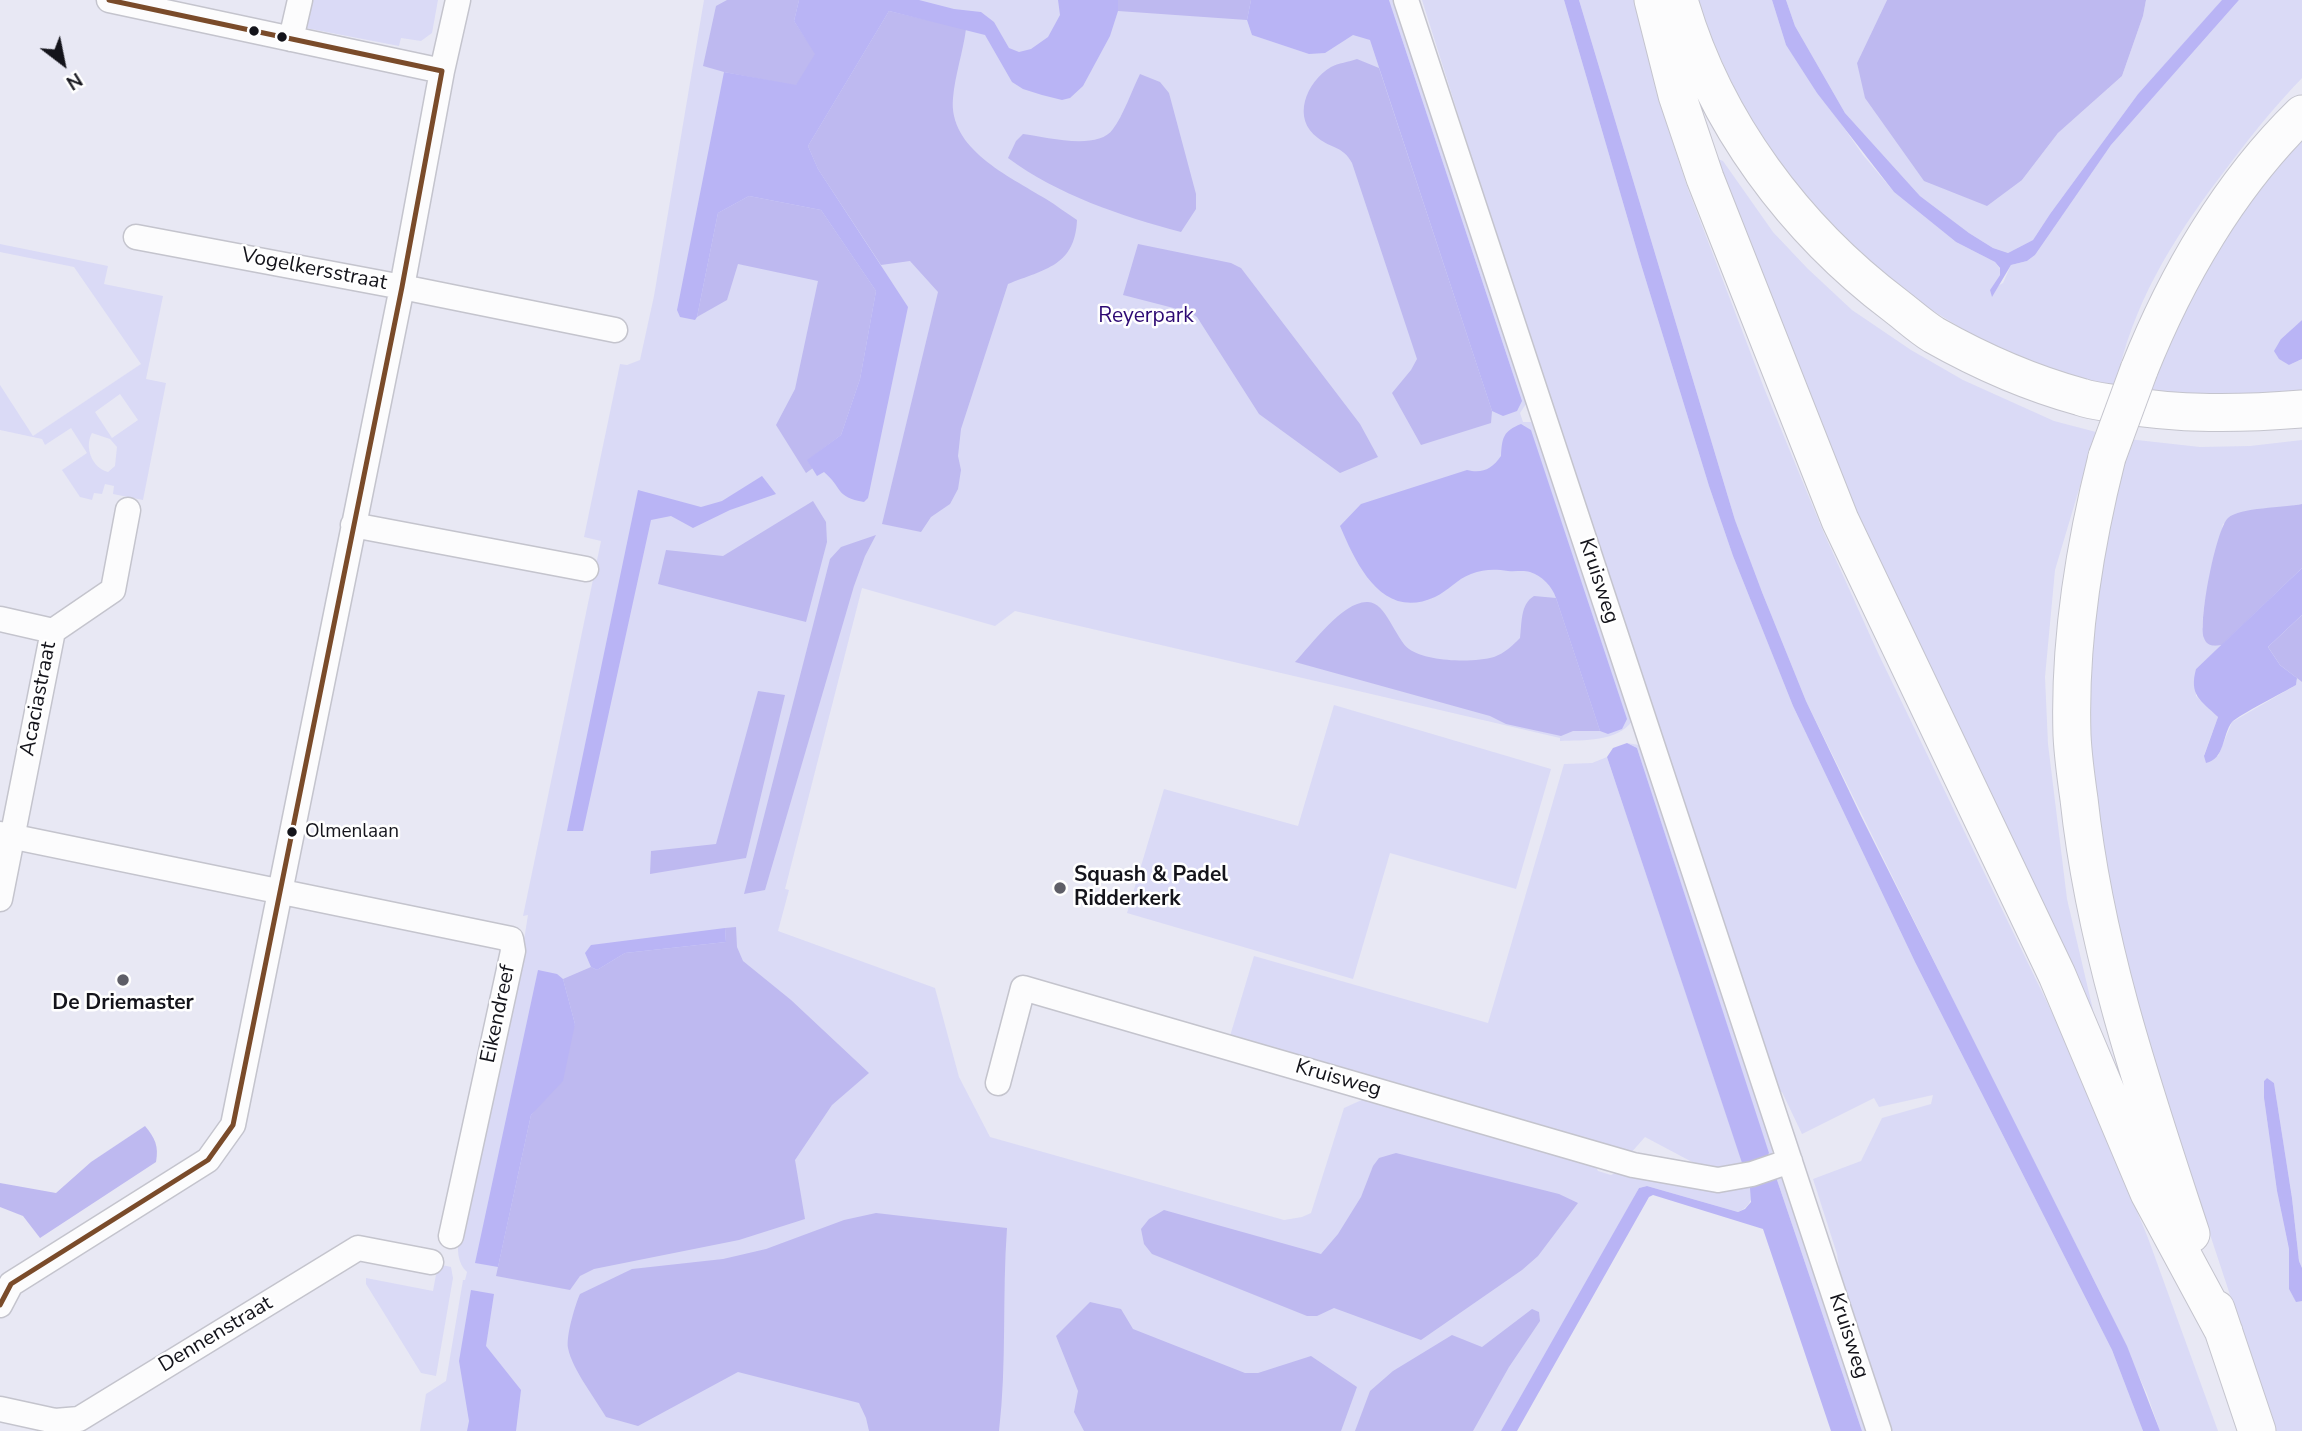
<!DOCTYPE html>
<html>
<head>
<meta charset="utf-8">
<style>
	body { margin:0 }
	#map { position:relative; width:2302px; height:1431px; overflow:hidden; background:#e8e8f4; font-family:"Nunito Sans",sans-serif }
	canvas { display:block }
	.north { position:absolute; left:28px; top:28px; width:70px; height:70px; -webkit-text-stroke:5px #fff; paint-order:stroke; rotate:148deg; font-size:19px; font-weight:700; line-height:28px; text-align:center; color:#14141b }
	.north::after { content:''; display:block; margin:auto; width:24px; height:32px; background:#14141b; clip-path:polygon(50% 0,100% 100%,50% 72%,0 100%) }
</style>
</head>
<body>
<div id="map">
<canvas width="2302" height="1431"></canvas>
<div class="north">N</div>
</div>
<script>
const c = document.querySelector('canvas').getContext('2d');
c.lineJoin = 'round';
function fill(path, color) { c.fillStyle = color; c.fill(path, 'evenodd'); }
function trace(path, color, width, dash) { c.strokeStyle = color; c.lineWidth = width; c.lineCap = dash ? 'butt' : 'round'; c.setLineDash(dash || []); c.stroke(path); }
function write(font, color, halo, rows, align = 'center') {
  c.font = font + ' "Nunito Sans",sans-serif'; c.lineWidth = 5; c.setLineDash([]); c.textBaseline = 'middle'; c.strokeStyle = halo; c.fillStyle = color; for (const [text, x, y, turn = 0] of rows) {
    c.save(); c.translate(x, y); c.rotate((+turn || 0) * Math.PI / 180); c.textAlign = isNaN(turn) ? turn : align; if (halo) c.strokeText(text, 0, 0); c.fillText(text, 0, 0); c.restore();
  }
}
const green = new Path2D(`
	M312 0H438L432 33 421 41 401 38 399 46 306 28Z
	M704 0H1370L1522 401 1389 0H1398L1528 401 1520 413 1523 422H1531L1538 426 1632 721C1618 742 1583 740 1560 741V738L1015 611 995 626 862 588 785 889 789 890 778 931 935 988 959 1077 990 1137 1284 1220 1302 1217 1311 1213 1344 1108 1366 1098 1593 1162 1598 1171 1611 1175 1624 1169 1757 1179C1753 1193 1753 1206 1738 1212L1647 1186 1639 1188 1508 1431H420L426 1394 446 1381 463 1280H465L467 1272C457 1263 457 1249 459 1236L525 934 528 915 523 916 601 541 584 537 620 364 627 365 640 360 654 296Z
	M1422 0H1564L1640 261 1709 486 1733 556 1793 706 1915 962 2112 1350 2143 1431H1889L1843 1292 1837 1254 1813 1179 1861 1161 1882 1118 1931 1104 1933 1095 1879 1107 1874 1098 1802 1134 1782 1092H1778L1546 393Z
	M1579 0H1634L1664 116 1688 189 1764 388 1823 531 1878 653 2072 1054 2148 1238 2218 1431H2160L2147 1394 2104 1300 1991 1077 1806 701 1762 592 1735 520Z
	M1698 0H1772L1786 45 1863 155 1894 192 1956 242 1995 262 2000 269V275L1990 290 2003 283 2011 265 2027 261 2035 255 2111 145 2239 0H2302V78C2272 109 2246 142 2220 177 2172 240 2131 307 2116 385L2095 383 2041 369 1987 344 1896 288 1805 200 1746 115 1713 41Z
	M1786 0H1887L1857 63 2022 180 2058 133 2122 76 2143 16 2146 0H2223L2138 94 2050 214 2033 240 2008 253 1993 248 1969 233 1920 196 1845 113 1795 26Z
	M2302 130V320L2281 339 2289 365 2302 359V397L2284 400 2143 392 2216 243Z
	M1713 157 1723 161 1773 232 1807 268 1852 310 1911 350 1963 380 2054 421 2096 432 2055 570 2045 677 2048 744 2067 899 2093 1010 2090 1011 1895 613Z
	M0 244 108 266 104 284 163 296 146 379 166 383 143 500 113 494 114 486 105 484 102 494 94 493 92 500 80 497 62 470 87 453 71 428 45 445 42 439 0 430V385L33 436 141 364 74 267 0 252ZM120 394 138 420 112 438 95 412ZM92 433 110 439 117 447 115 466 108 472C92 468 84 447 92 433Z
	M2128 439 2200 447 2250 446 2302 440V504L2283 508 2256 510 2223 524 2204 606 2202 627 2214 646 2222 645 2196 669V696L2218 717 2204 755 2218 756 2232 722 2296 685 2297 678 2302 682V1268L2299 1261 2292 1198 2274 1083 2267 1078 2264 1081V1098L2277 1191 2289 1249V1289L2296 1301H2302V1431H2275L2155 1068 2117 936 2087 747 2094 572Z
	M1334 705 1551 769 1516 889 1390 853 1353 979 1127 913 1164 789 1298 826Z
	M1627 743 1639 745 1775 1141 1772 1153 1765 1160 1768 1152 1637 748Z
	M1607 757 1742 1162 1752 1166 1724 1172 1694 1163 1645 1137 1630 1154 1230 1036 1254 956 1488 1023 1564 764 1592 763Z
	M1776 1177 1784 1179 1871 1431H1862Z
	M438 1264 451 1267 453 1278 436 1376 421 1373 366 1284V1278L433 1291Z`);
const forest = new Path2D(`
	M727 0H799L794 21 816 54 796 86 724 72 703 66 716 6Z
	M1118 0H1251L1247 20 1118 11Z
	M1887 0H2146L2143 16 2122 76 2058 133 2022 180 1987 206 1924 181 1865 98 1857 63Z
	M889 11 966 29C963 52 955 75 953 98 948 149 1009 176 1046 199 1056 205 1066 213 1077 220 1075 266 1045 269 1008 284L961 429 958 456 961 470 958 489 950 504 931 517 921 532 882 524 938 292 910 261 881 265 818 169 808 146Z
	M1357 59 1379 68 1492 411 1491 423 1421 445 1392 393 1411 370 1417 359 1352 163C1343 146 1332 149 1318 138 1291 119 1306 82 1331 67 1338 63 1349 62 1357 59Z
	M1140 74 1160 82 1169 93 1196 194V209L1181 232C1121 216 1058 195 1008 158L1016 141 1023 134C1046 137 1098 151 1113 129 1123 116 1132 90 1140 74Z
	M749 196 821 210 876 291 860 379 841 435 808 460 813 468 806 473 776 425 795 389 818 281 738 264 727 300 697 317 718 213Z
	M1138 244 1231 263 1241 268 1360 424 1378 457 1340 473 1259 414 1197 317 1189 312 1123 295Z
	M813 501 826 522 827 542 806 622 658 584 666 550 723 556Z
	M2302 504V568L2222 645C2214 646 2207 647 2204 638 2198 622 2216 529 2228 518 2240 507 2284 508 2302 504Z
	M876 535 865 556 854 586 765 890 744 894 830 559 841 547Z
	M1534 596 1556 598 1600 731H1573L1561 736 1506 724 1490 716 1295 662C1311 645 1344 600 1368 602 1386 602 1396 640 1409 649 1427 662 1474 663 1494 657 1505 653 1512 646 1520 638 1522 624 1520 604 1534 596Z
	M2302 615V682L2280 665 2268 647Z
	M758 691 785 695 746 858 650 874 651 851 716 844Z
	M736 927 737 947 743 961 791 1000 869 1073 832 1105 795 1160 805 1219 739 1240 594 1269 580 1276 570 1290 496 1276 531 1115 540 1104 575 1024 563 979 591 967 597 970 625 953 726 942 725 928Z
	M145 1126C155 1138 159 1146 156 1162L40 1238 23 1216 0 1207V1183L56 1193 91 1162Z
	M1396 1153 1559 1194 1578 1203 1538 1256 1522 1270 1421 1340 1334 1308 1317 1316H1307L1152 1254 1144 1244 1141 1229 1149 1219 1164 1210 1321 1254 1338 1234 1361 1197 1373 1166 1379 1158Z
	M876 1213 1007 1228C1002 1296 1007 1364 999 1431H869L866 1418 859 1403 738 1372 638 1426 606 1417C595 1398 572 1369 568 1348 566 1336 575 1305 580 1294L632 1269 723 1259 766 1249 844 1220Z
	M1090 1302 1121 1309 1133 1329 1245 1373H1258L1311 1356 1357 1387 1341 1431H1084L1074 1412 1078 1391 1056 1336Z
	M1532 1309 1539 1312 1540 1321 1509 1367 1473 1431H1355L1370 1391 1393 1371 1452 1335 1482 1347Z`);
const water = new Path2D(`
	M799 0H919L954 9 981 12 994 22 1009 48 1019 52 1031 49 1048 37 1060 15 1058 0H1118V11L1110 36 1083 86 1070 98 1062 100 1042 95 1023 89 1012 82 985 35 889 11 808 146 818 169 908 307 868 498 864 502C835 497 843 488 824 472L817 476 807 460 841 435 860 379 876 291 821 210 749 196 718 213 697 317 695 320 680 317 677 310 724 72 796 85 815 54 794 21Z
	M1251 0H1389L1522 401 1517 411 1503 416 1492 411 1370 40 1353 35 1325 53 1309 54 1252 35 1247 20Z
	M1564 0H1579L1735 520 1762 592 1806 701 1861 816 2127 1346 2160 1431H2143L2112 1350 1915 962 1793 706 1733 556 1709 486 1640 261Z
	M1772 0H1786L1795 26 1845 113 1920 196 1969 233 1993 248 2008 253 2033 240 2050 214 2138 94 2222 0H2239L2111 145 2035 255 2027 261 2011 265 1992 297 1990 290 2000 275V268L1995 262 1956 242 1894 192 1817 93 1786 45Z
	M2302 320V359L2289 365 2279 359 2274 351 2281 339Z
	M1521 424 1531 430 1627 719 1622 729 1608 734 1600 731 1556 598C1552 586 1542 576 1530 572 1523 570 1515 572 1508 571 1495 569 1484 569 1471 574 1457 579 1448 591 1435 597 1383 621 1357 566 1340 526L1361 504 1467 470C1482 474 1492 469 1501 456 1502 438 1503 431 1521 424Z
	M762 476 776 494 730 510 693 528 671 516 651 520 583 831H567L638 490 701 507 722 501Z
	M2302 568V615L2268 647 2280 665 2297 678 2296 685C2284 692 2239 715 2232 722 2222 735 2225 759 2206 763L2204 756 2218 717C2200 700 2189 695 2196 669Z
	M1627 743 1637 748 1769 1153 1765 1160 1776 1177 1862 1431H1831L1763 1229 1653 1195 1649 1197 1517 1431H1501L1639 1188 1647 1186 1738 1212 1745 1209 1751 1202 1750 1188 1757 1179 1752 1166 1742 1163 1607 757 1613 748Z
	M725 928 726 942 625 953 597 970 591 967 585 953 591 945Z
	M538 970 557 974 563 979 575 1024 563 1081 531 1115 498 1267 475 1263Z
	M2267 1078 2274 1083 2292 1198 2299 1261 2302 1268V1301L2296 1302 2289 1289V1249L2277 1191 2264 1098V1081Z
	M471 1290 494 1294 486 1346 521 1390 516 1431H467L469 1421 459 1361Z`);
const minor = new Path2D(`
	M109 0 442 71
	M1406 0 1879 1431
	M291 39 300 0
	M136 237 402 287 615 330
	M353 525 586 569
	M0 619 53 631
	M0 834 511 939 513 951 451 1236
	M0 899 53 631 113 590 128 510
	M998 1083 1023 988 1633 1165 1718 1180 1752 1174 1790 1161
	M0 1305 11 1284 208 1160 233 1125 402 287 442 71 458 0
	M0 1409 55 1421 79 1419 358 1248 431 1262`);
const highway = new Path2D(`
	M1653 0 1677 95 1705 178 1840 520 2057 975 2149 1193 2224 1332
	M1679 0C1714 122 1795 230 1896 306 1909 316 1921 327 1934 335 1980 361 2030 383 2081 397 2092 401 2105 402 2117 404 2179 415 2240 414 2302 409
	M2139 370C2176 277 2230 184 2302 114
	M2107 457C2084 548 2069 641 2072 735 2073 756 2076 778 2079 799 2095 949 2144 1091 2191 1234
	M2216 1309 2257 1431`);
const highwayBridge = new Path2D(`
	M2107 457 2139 370`);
const bus1 = new Path2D(`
	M0 1305 11 1284 208 1160 233 1125 402 287 442 71 109 0`);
const markers = [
	[254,31,6,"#14141b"],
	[282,37,6,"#14141b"],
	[292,832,6,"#14141b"],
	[1060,888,7,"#5e5e67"],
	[123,980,7,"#5e5e67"]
];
const busNames = [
	["Olmenlaan",305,832]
];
const streetNames = [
	["Vogelkersstraat",314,270,11],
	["Kruisweg",1598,581,72],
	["Acaciastraat",39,699,-79],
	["Eikendreef",499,1014,-78],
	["Kruisweg",1338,1079,16],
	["Dennenstraat",216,1335,-31],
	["Kruisweg",1848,1336,72]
];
const parkNames = [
	["Reyerpark",1146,317]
];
const poiNames = [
	["Squash & Padel",1074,876],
	["Ridderkerk",1074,900],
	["De Driemaster",123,1004,"center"]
];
fill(green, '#dadaf6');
fill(forest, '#beb9f0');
fill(water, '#b9b4f5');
trace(minor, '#c4c4cd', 27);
trace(highway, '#c4c4cd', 39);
trace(minor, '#fcfcfd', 24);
trace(highway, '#fcfcfd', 37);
trace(highwayBridge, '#c4c4cd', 39, []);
trace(highwayBridge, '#fcfcfd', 37);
trace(bus1, '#7a4b2a', 5);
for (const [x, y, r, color] of markers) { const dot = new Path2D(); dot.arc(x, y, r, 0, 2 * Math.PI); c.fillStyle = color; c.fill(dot); trace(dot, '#fff', 2.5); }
write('19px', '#14141b', '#fff', busNames, 'left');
write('21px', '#14141b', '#fff', streetNames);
write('21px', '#2d0973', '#fff', parkNames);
write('bold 21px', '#14141b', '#fff', poiNames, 'left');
</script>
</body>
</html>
